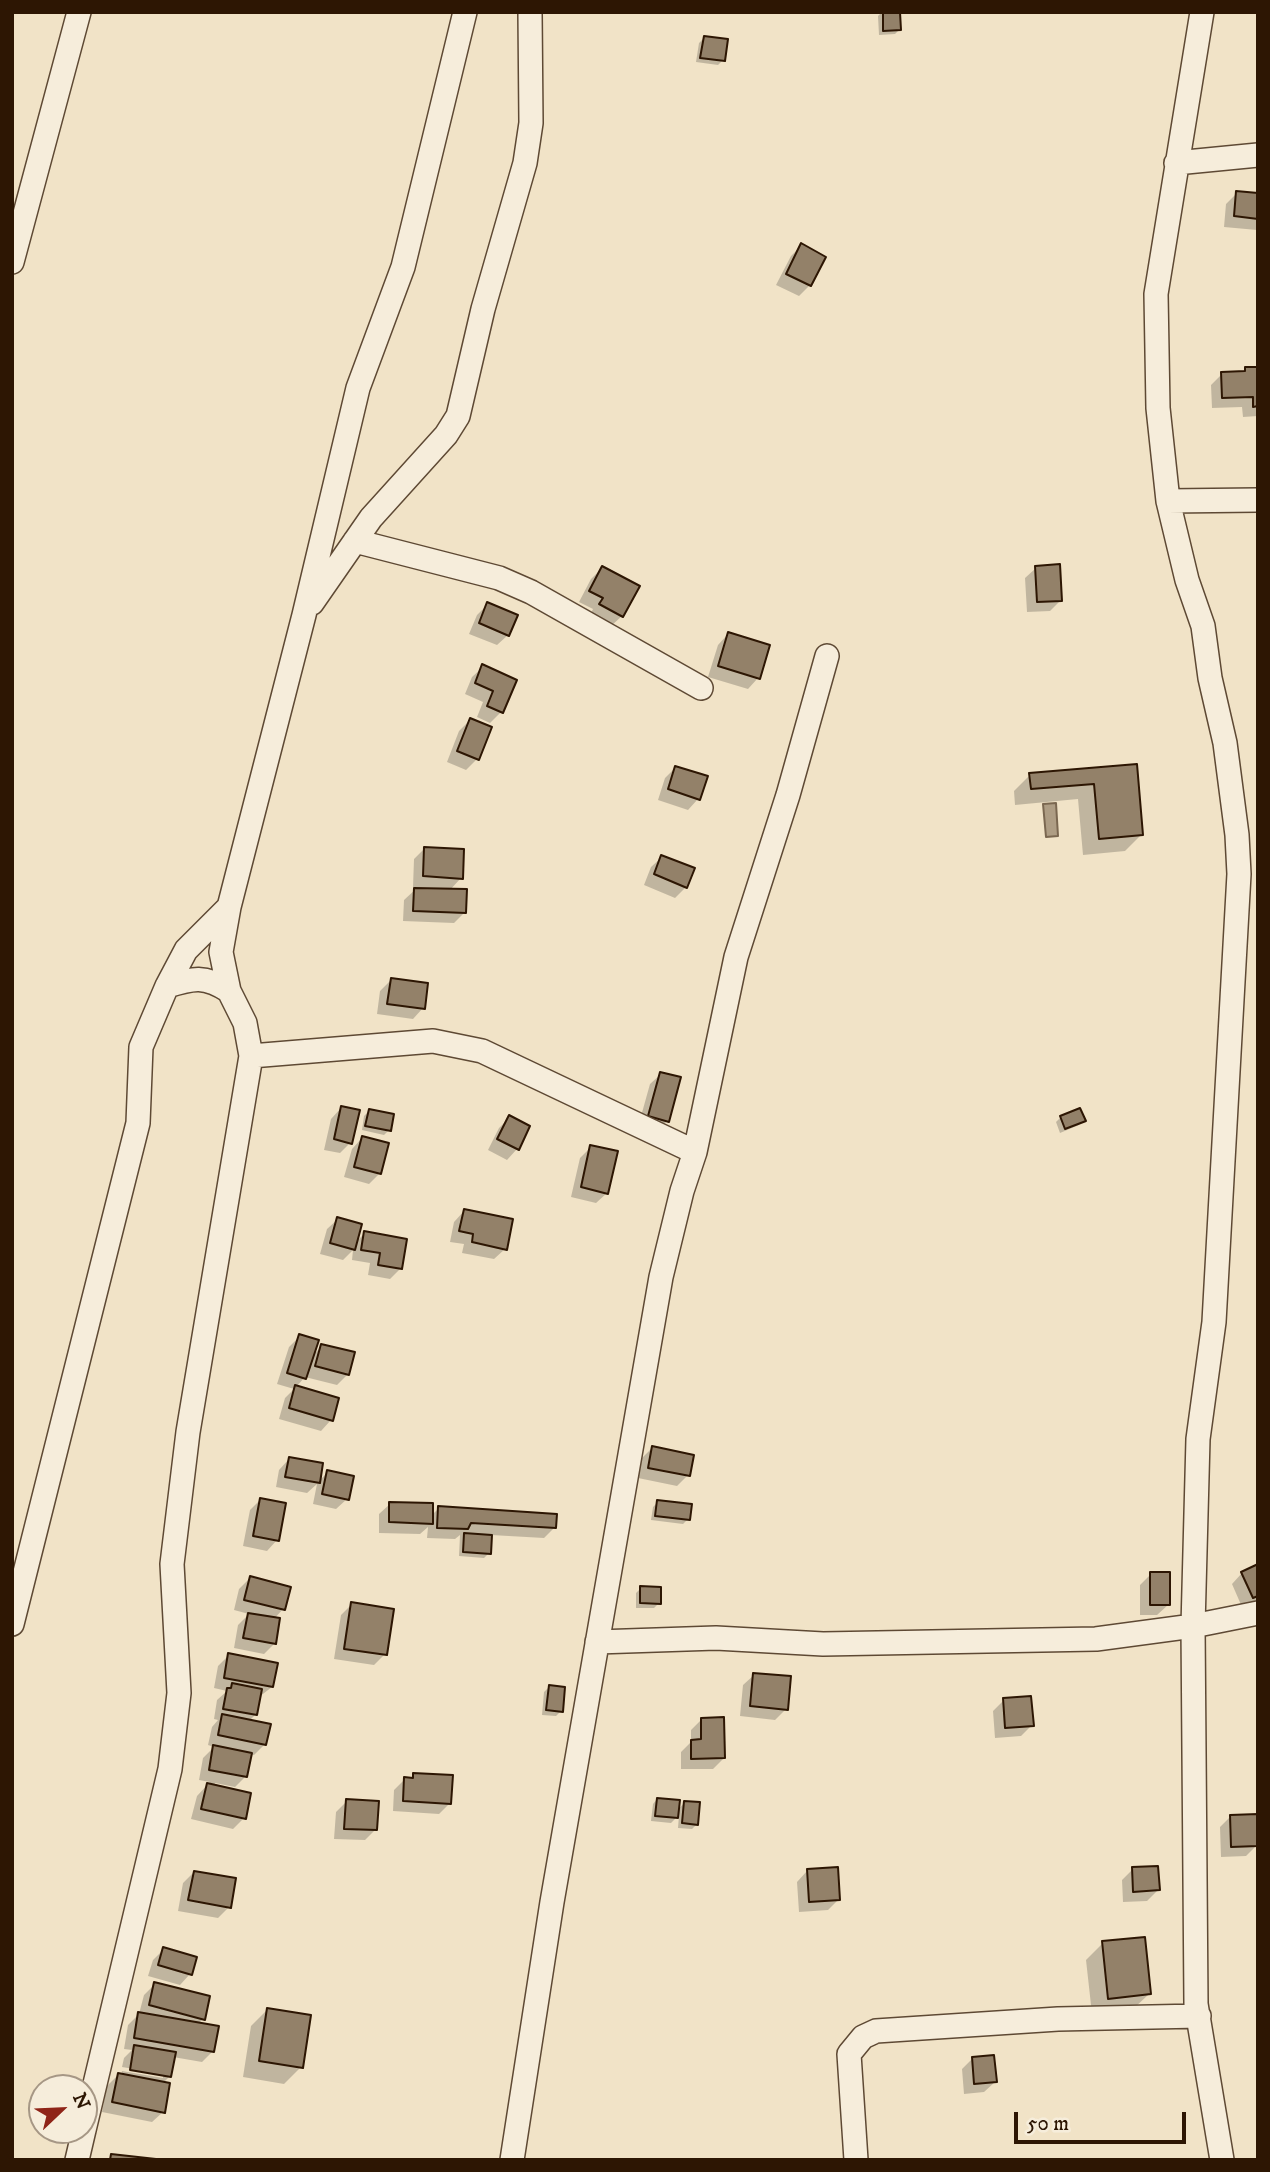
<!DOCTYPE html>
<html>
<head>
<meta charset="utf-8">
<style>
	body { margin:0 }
	#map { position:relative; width:1270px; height:2172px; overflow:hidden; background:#f1e3c7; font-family:"IM FELL DW Pica",serif }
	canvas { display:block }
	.frame { position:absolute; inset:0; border:14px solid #2d1603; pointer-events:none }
	.north { position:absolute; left:28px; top:2074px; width:70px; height:70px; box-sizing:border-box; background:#f6eddb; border:2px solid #a69785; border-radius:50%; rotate:67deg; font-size:19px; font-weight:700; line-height:28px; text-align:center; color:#2d1603 }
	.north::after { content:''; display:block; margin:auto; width:24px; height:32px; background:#8f2418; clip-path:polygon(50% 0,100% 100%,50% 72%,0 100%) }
	.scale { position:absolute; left:1014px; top:2112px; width:172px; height:32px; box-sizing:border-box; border:4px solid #2d1603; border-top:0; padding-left:9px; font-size:21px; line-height:24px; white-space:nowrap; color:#2d1603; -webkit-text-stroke:5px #f6eddb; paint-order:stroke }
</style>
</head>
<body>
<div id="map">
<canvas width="1270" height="2172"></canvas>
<div class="frame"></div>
<div class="north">N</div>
<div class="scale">50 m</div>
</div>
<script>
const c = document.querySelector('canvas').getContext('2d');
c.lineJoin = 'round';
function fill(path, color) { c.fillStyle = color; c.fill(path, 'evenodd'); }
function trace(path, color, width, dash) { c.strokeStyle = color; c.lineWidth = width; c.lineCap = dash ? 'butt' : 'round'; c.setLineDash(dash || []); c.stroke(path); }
const water = new Path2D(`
	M1056 803 1058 836 1046 837 1043 804Z`);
const shadow = new Path2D(`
	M882 12H899L900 29 895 34 879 35 878 16Z
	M704 38 723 60 718 65 696 62 699 43Z
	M1237 193 1258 195 1257 230 1224 227 1226 204Z
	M801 246 810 285 799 296 776 285 791 256Z
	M1245 369H1258V416L1243 417 1242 407 1212 408 1211 385 1222 374 1241 373Z
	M602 568 622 616 611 626 590 615 593 609 579 602 591 579Z
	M1036 568 1061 600 1050 611 1027 612 1025 578Z
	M488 604 508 635 497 645 469 634 477 615Z
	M728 634 758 678 748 689 708 677 718 645Z
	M483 667 515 681 501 712 490 723 477 717 483 702 465 694 472 677Z
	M470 720 477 759 466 770 447 762 459 731Z
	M1135 766 1141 835 1125 851 1083 855 1078 799 1015 805 1014 791 1030 775Z
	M675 768 698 799 688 810 658 800 665 778Z
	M424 849 461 878 449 891 465 912 454 923 403 921 404 900 418 887H413L414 859Z
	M662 857 686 887 675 898 644 885 651 867Z
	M391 980 423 1008 413 1019 377 1014 380 991Z
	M661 1074 667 1121 656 1132 638 1127 650 1084Z
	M341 1108 350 1143 340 1153 324 1150 331 1119Z
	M1079 1110 1083 1120 1079 1125 1060 1133 1056 1122 1060 1118Z
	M369 1111 389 1130 384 1135 362 1130 364 1116Z
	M509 1118 517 1149 507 1160 488 1150 499 1128Z
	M362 1138 380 1173 369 1184 344 1177 352 1149Z
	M591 1147 607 1193 596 1203 571 1197 580 1158Z
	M464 1211 505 1249 494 1259 462 1253 464 1244 450 1242 454 1222Z
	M338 1219 356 1242 365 1233 401 1268 390 1279 368 1275 370 1263 352 1260 353 1250 343 1260 320 1254 327 1229Z
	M300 1336 313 1355 322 1346 348 1374 337 1385 305 1377 296 1387 331 1420 321 1431 279 1419 285 1398 294 1389 277 1384 289 1347Z
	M652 1448 688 1475 677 1486 638 1478 641 1459Z
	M289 1459 318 1482 328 1472 347 1499 336 1509 313 1504 317 1484 307 1493 276 1487 279 1470Z
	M260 1500 277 1540 267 1551 243 1546 250 1510Z
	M658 1502 688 1519 683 1524 651 1520 653 1507Z
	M390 1504 431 1516 439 1508 554 1528 544 1538 491 1535 489 1553 484 1558 459 1556 460 1535 455 1539 427 1538 428 1527 420 1534 379 1533V1514Z
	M1258 1566V1600L1242 1607 1232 1584 1242 1573Z
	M1151 1574 1168 1605 1157 1615H1140V1585Z
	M250 1578 283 1609 274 1619 275 1643 264 1654 234 1648 238 1625 249 1614 234 1610 239 1589Z
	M641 1588 659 1603 654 1608H636V1593Z
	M352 1604 385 1654 374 1665 334 1659 341 1615Z
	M229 1655 272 1687 259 1697 256 1714 249 1721 265 1744 254 1755 250 1754 246 1776 235 1787 215 1783 214 1786 244 1818 233 1829 191 1819 197 1796 210 1782 199 1780 203 1758 214 1747 208 1745 212 1727 218 1720 214 1719 217 1700 227 1691 214 1688 218 1666Z
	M754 1675 786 1709 775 1720 740 1716 743 1685Z
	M549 1687 561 1711 556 1716 542 1715 544 1692Z
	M1004 1700 1032 1725 1021 1736 995 1738 993 1711Z
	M702 1719 724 1758 713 1769H681V1752L691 1742V1730Z
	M414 1775 450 1803 439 1814 393 1811 394 1790 405 1779H409Z
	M657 1799 677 1811 684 1803 697 1824 692 1829 678 1828 679 1815 671 1823 651 1821 653 1804Z
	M347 1801 375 1830 365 1840 334 1839 336 1812Z
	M1231 1816 1257 1845 1246 1856 1221 1857 1220 1827Z
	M1133 1869 1158 1890 1147 1901 1123 1902 1122 1880Z
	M807 1871 839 1899 828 1910 799 1912 797 1882Z
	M194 1872 229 1907 218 1918 178 1911 183 1883Z
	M1103 1943 1149 1994 1132 2010 1092 2014 1086 1960Z
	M164 1949 190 1974 180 1985 148 1976 153 1960Z
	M155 1984 203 2019 198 2024 213 2051 202 2062 173 2057 170 2076 162 2084 163 2112 152 2122 102 2112 107 2086 118 2075H121L122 2071 163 2078V2074L122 2067 124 2058 132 2050 124 2049 128 2025 139 2014 144 1995Z
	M267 2010 301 2067 284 2084 243 2077 251 2026Z
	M972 2059 995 2082 984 2092 964 2094 962 2069Z`);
const building = new Path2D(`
	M883 12H900L901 30 883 31Z
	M704 36 728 39 725 61 700 58Z
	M1236 191 1258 193V219L1234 216Z
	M801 243 826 257 811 286 786 274Z
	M1245 367H1258V406L1253 407V397L1222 398 1221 372 1245 371Z
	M1060 564 1062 601 1037 602 1035 566Z
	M602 566 640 586 623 617 599 604 603 598 589 591Z
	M487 602 518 615 509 636 479 623Z
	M728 632 770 645 760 679 718 666Z
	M482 664 517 680 503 713 487 706 493 691 475 683Z
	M470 718 492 727 479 760 457 751Z
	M1137 764 1143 835 1099 839 1094 784 1031 789 1029 773Z
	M675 766 708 776 700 800 668 789Z
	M424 847 464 849 463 879 423 876Z
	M661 855 695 868 687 888 654 874Z
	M414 888 467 889 466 913 413 911Z
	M391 978 428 983 425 1009 387 1004Z
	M660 1072 681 1077 669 1122 648 1116Z
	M341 1106 360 1110 352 1144 334 1139Z
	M1080 1108 1086 1121 1065 1129 1060 1116Z
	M369 1109 394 1114 391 1131 365 1126Z
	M509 1115 530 1126 519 1150 497 1139Z
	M362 1136 389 1143 381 1174 354 1167Z
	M590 1145 618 1151 608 1194 581 1187Z
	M464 1209 513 1219 507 1250 472 1242 473 1234 459 1231Z
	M337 1217 362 1224 355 1250 330 1243Z
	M364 1231 407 1239 402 1269 378 1265 380 1253 361 1250Z
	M299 1334 319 1340 306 1379 287 1373Z
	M321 1344 355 1352 349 1375 315 1366Z
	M295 1385 339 1398 333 1421 289 1408Z
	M652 1446 694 1455 690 1476 648 1468Z
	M289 1457 323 1463 320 1483 285 1477Z
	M327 1470 354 1476 349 1500 322 1494Z
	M260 1498 286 1503 279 1541 253 1536Z
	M657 1500 692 1504 690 1520 655 1516Z
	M389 1502 433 1503V1524L389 1522Z
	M438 1506 557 1514 556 1528 471 1523 468 1529 437 1528Z
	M464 1533 492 1535 491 1554 463 1552Z
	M1258 1564V1596L1253 1598 1241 1572Z
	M1150 1572H1170V1605H1150Z
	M250 1576 291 1587 285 1610 244 1600Z
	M640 1586 661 1587V1604L640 1603Z
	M351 1602 394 1609 387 1655 344 1649Z
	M248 1613 280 1618 276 1644 243 1638Z
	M228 1653 278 1663 273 1687 224 1678Z
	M753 1673 791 1676 788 1710 750 1706Z
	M232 1683 262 1689 257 1715 223 1709 227 1688H231Z
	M549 1685 565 1687 563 1712 546 1710Z
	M1031 1696 1034 1726 1005 1728 1003 1698Z
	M222 1714 271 1724 266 1745 218 1735Z
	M724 1717 725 1758 691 1759V1740L701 1739V1718Z
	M213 1745 252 1753 247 1777 209 1770Z
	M413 1773 453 1775 451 1804 403 1801 404 1777 413 1778Z
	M207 1783 251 1793 246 1819 201 1809Z
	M657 1798 680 1800 678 1818 655 1816Z
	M346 1799 379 1801 377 1830 344 1829Z
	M684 1801 700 1802 698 1825 682 1823Z
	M1258 1814V1846L1231 1847 1230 1815Z
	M1158 1866 1160 1890 1133 1892 1132 1867Z
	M838 1867 840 1900 809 1902 807 1869Z
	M194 1871 236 1878 231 1908 188 1900Z
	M1145 1937 1151 1994 1108 1999 1102 1941Z
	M163 1947 197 1957 192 1975 158 1965Z
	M154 1982 210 1996 205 2020 149 2005Z
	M267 2008 311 2015 303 2068 259 2061Z
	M138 2012 219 2026 214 2052 134 2038Z
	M134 2045 176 2052 171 2077 130 2070Z
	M994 2055 997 2082 974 2084 972 2057Z
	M118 2073 170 2083 165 2113 112 2102Z
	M111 2154 156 2159V2160H110Z`);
const street = new Path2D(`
	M1202 12 1156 294 1158 408 1168 501 1187 580 1203 626 1210 678 1225 743 1237 835 1239 874 1214 1322 1198 1439 1193 1626 1196 2004 1222 2160
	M1176 163 1258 155
	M12 262 79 12
	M1168 501 1258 500
	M355 541 499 578 531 592 701 688
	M312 603 371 518 446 435 458 416 483 309 525 163 531 123 530 12
	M167 986C193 978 205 975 229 991
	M251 1056 433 1041 482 1051 695 1152 682 1191 661 1277 552 1902 512 2160
	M695 1152 736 957 788 795 827 656
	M12 1624 138 1123 141 1047 167 986 186 950 229 907
	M597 1642 716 1638 823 1644 1096 1639 1193 1626 1258 1613
	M84 2130 170 1769 179 1693 172 1564 188 1432 251 1056 245 1023 229 991 221 952 229 907 304 615 358 388 403 267 465 12
	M77 2160 84 2130
	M856 2160 849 2054 863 2037 876 2031 1058 2019 1199 2016`);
fill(water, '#ae9d84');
trace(water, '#7a6750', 2);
fill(shadow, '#0003');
fill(building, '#938169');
trace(building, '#2d1603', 2);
trace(street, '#5e4934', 26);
trace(street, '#f6eddb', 23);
</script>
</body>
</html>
